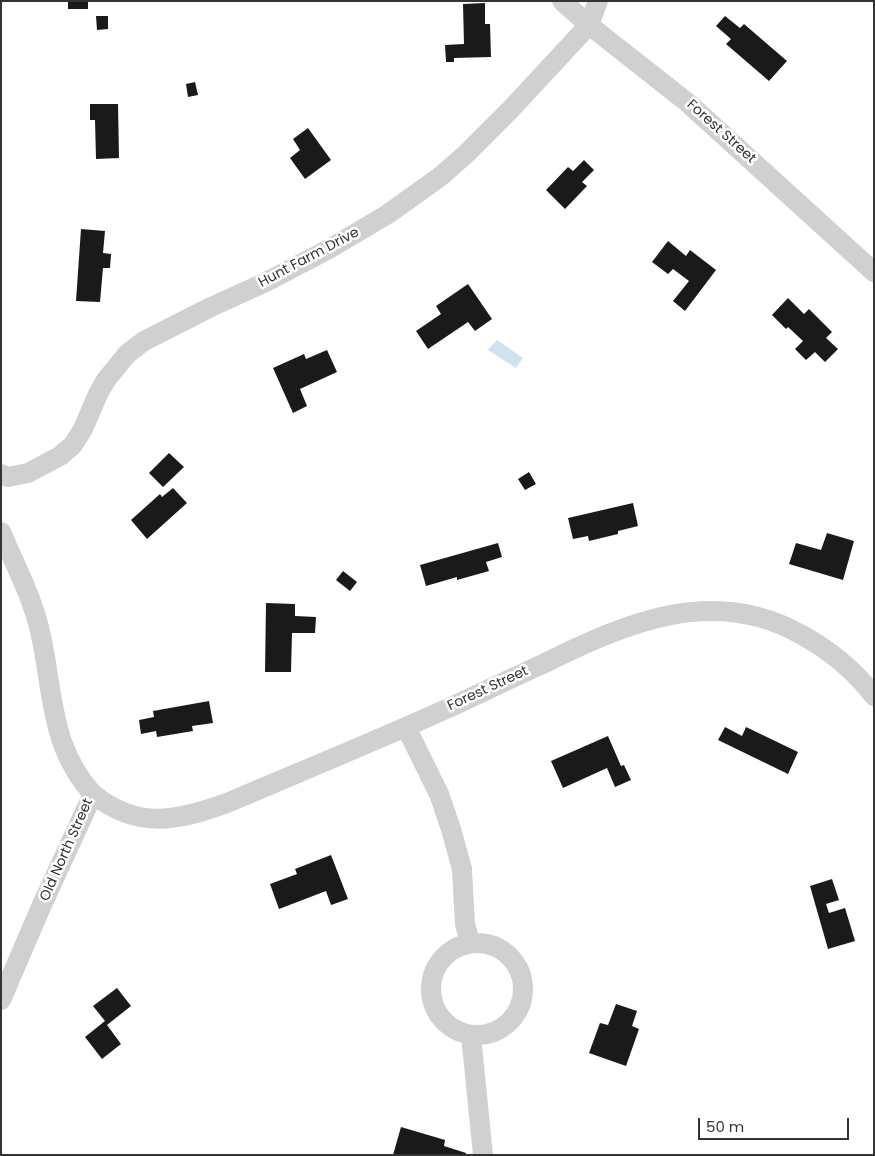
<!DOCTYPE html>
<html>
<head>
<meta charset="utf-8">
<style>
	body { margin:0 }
	#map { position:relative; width:875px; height:1156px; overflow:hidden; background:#fff; font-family:Poppins,sans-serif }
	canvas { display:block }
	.frame { position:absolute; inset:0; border:2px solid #333; pointer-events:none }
	.scale { position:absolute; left:698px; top:1118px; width:151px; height:22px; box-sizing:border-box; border:2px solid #333; border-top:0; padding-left:6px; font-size:15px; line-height:18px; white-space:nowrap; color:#333; -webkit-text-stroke:4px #fff; paint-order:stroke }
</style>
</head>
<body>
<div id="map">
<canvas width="875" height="1156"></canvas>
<div class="frame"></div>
<div class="scale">50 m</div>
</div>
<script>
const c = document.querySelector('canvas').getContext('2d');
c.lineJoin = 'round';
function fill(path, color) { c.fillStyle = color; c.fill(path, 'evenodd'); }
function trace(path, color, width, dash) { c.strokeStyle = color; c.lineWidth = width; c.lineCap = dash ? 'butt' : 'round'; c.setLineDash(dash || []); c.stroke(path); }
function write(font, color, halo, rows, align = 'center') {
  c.font = font + ' Poppins,sans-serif'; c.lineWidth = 5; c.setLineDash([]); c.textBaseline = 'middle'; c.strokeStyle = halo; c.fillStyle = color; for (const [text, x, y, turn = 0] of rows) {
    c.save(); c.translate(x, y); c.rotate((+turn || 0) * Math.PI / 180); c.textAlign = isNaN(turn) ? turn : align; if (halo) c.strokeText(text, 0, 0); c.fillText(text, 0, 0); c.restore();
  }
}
const water = new Path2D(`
	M497 340 523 358 516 368 488 350Z`);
const building = new Path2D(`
	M68 1H88V9H68Z
	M485 3V24H490L491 57 454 58V62H446L445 45 464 44 463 4Z
	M96 16H108V29L97 30Z
	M725 16 740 28 744 24 787 61 769 81 726 44 731 39 716 26Z
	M195 82 198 95 188 97 186 84Z
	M90 104H118L119 158 96 159 95 120H90Z
	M308 128 331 160 305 179 290 158 300 150 293 139Z
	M584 160 594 170 582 182 587 186 565 209 546 190 568 167 573 171Z
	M81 229 105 231 103 253 111 254 110 268H103L100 302 76 301Z
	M668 241 686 256 690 250 716 270 685 311 673 301 689 281 673 269 668 274 652 262Z
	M468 284 492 319 475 331 468 322 428 349 416 331 441 314 436 306Z
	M788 298 804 314 809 309 832 332 826 338 838 349 825 362 815 352 806 360 795 349 803 341 788 327 786 329 772 315Z
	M327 350 337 372 300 389 307 406 293 413 273 368 304 354 306 359Z
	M169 453 184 467 163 487 149 473Z
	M529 472 536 484 525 490 518 479Z
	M173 488 187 503 147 539 131 520 160 494 162 497Z
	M633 503 638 526 618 531V534L589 541 588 536 573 539 568 518Z
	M827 533 854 541 843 580 789 564 796 543 821 550Z
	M498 543 502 557 486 562 489 571 457 580V577L426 586 420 565Z
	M343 571 357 582 350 591 336 580Z
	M266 603 295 604V616L316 617 315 633H292L291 672H265Z
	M209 701 213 723 192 726 193 731 157 737 156 731 141 734 139 720 154 717 153 711Z
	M725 727 742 736 746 727 798 752 788 774 718 740Z
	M608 736 621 766 624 765 631 780 615 787 607 768 563 788 551 761Z
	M331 855 348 899 331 905 326 891 279 909 270 884 297 874 295 869Z
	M832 879 839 900 826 904 829 913 845 908 855 941 828 949 810 886Z
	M117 988 131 1006 107 1025 121 1044 102 1059 85 1037 105 1021 93 1006Z
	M616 1004 637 1011 632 1026 639 1029 626 1066 589 1053 600 1023 608 1025Z
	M401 1127 445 1140 444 1146 466 1153V1155H393Z`);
const minor = new Path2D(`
	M562 1 589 25 688 103 874 272
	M1 474 8 477 28 473 60 456 73 445 83 429 98 394 106 380 127 354 144 341 211 307 266 282 329 249 388 214 441 176 466 154 511 109 589 25 598 1
	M1 532C15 565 30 592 39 627 54 688 48 745 93 794L41 907 1 1000
	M406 727 439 794 451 829 462 869 465 924 470 942
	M93 794C138 830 177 821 227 803 302 771 378 740 453 706 483 692 514 677 545 663 628 622 714 585 802 635 829 650 855 671 874 696
	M431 989a46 46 0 1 1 92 0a46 46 0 1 1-92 0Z
	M471 1035 483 1155`);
const streetNames = [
	["Forest Street",721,132,42],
	["Hunt Farm Drive",309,258,-28],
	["Forest Street",488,689,-25],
	["Old North Street",67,850,-66]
];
fill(water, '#cfe2ee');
fill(building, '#1a1a1a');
trace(minor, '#d0d0d0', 20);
write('14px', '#333', '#fff', streetNames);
</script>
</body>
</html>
